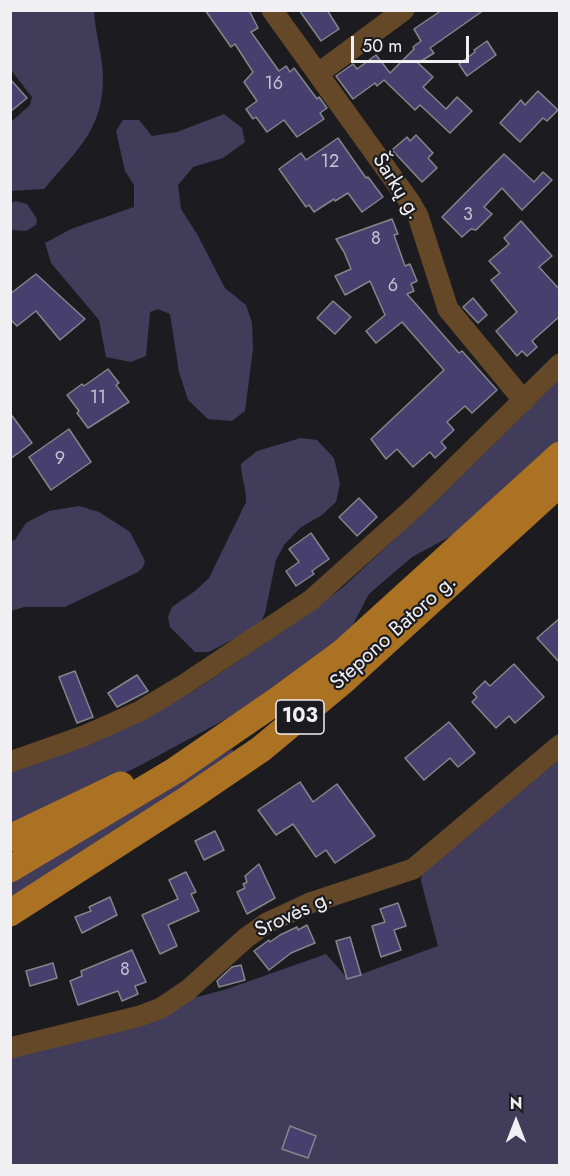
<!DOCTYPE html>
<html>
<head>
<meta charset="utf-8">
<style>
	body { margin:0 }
	#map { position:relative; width:570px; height:1176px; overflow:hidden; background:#1c1c20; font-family:Jost,sans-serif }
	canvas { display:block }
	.frame { position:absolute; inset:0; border:12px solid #f0f0f3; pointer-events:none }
	.north { position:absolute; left:486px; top:1092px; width:60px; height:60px; -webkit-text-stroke:4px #1c1c20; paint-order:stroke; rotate:0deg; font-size:16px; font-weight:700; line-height:24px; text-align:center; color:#f0f0f3 }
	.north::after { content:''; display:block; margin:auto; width:21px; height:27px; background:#f0f0f3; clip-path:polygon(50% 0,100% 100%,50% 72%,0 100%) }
	.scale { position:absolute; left:351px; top:36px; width:118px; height:27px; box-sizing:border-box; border:3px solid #f0f0f3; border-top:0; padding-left:8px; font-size:18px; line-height:21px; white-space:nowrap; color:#f0f0f3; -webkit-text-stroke:4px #1c1c20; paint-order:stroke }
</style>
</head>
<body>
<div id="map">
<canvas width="570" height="1176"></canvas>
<div class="frame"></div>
<div class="north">N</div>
<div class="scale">50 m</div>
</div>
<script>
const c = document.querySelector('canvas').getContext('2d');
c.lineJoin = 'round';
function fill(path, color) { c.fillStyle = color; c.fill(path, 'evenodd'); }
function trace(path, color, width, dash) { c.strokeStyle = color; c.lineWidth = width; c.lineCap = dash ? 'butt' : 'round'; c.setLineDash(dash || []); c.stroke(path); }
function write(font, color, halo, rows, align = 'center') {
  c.font = font + ' Jost,sans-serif'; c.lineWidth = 4.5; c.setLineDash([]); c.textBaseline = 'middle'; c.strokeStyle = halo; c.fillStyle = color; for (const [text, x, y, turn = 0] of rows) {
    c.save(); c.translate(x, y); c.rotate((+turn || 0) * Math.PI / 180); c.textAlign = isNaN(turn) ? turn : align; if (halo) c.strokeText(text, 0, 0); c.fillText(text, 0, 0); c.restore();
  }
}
const green = new Path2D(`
	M11 10 94 11C95 33 103 56 103 79 103 131 74 153 44 189L11 191V122L30 105 32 97 11 70Z
	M224 114 242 128 245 142 223 158 193 167 178 185 181 209 197 234 225 288 246 305 252 323 253 349 245 411 232 421 208 419 188 400 179 372 170 314 158 309 150 312 146 356 131 362 106 357 99 320 51 263 45 243 71 229 134 207V185L125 171 116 131 123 120H139L152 136 177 132Z
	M15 201 27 204 37 219 36 225 26 231 11 230V203Z
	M559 373V442L466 528 412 557 369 594 349 632 298 672 228 718 139 766 11 827V770L140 720 194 691 299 620 342 588 401 533Z
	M301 438 317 440 334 458 340 484 336 502 322 515 300 528 284 545 276 560 265 613 260 623 249 631 209 652H195L170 627 168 617 172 607 195 591 209 578 246 502C247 489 241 478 241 464L257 451Z
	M79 506 99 512 130 532 145 561 143 567 138 572 65 607H24L11 611V541L15 540 26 523 49 511Z
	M232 749 236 755 11 901 10 881Z
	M559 759V1165L11 1166V1047L227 989 326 954 348 979 438 946 421 881 422 872Z`);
const building = new Path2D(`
	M205 10H249L258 28 251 32 279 71 286 66 290 72 294 68 317 99 319 97 327 108 320 113 324 119 297 137 284 120 267 132 256 117 253 119 246 109 257 101 244 82 253 72 235 44 231 47Z
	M299 10H327L339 29 321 41Z
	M442 10H484L430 48 434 53 418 63 433 77 423 87 446 109 457 97 472 111 450 133 420 105 415 110 384 80 377 86 375 83 353 99 336 76 353 64 357 69 376 55 390 73 414 49 413 47 421 41 414 29Z
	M487 41 496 55 467 76 459 64 475 52 474 50Z
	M10 79 27 98 10 112Z
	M538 91 558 110 547 121 543 118 520 142 500 123 521 100 525 105Z
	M416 135 433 153 428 158 437 168 422 182 392 150 407 137 410 141Z
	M338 138 366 178 368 177 383 197 362 212 348 193 335 201 334 199 314 212 309 205 306 207 279 169 301 153 306 160Z
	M504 154 534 182 543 172 552 180 522 210 502 188 484 207 492 214 476 230 471 229 462 237 442 217Z
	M392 219 398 234 394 235 405 266 410 264 417 281 411 284 414 291 407 294 459 353 462 351 497 390 472 413 465 406 447 422 454 430 441 442 446 448 435 458 430 452 413 467 397 449 386 459 371 439 444 370 402 322 376 343 366 331 385 315 370 281 345 295 335 276 351 269 344 252 336 239Z
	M521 221 552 256 539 267 560 290V316L532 341 537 347 527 356 522 351 517 356 496 331 517 312 491 280 500 273 489 261 509 244 504 238Z
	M36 274 85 319 60 340 36 311 17 326 10 319V294Z
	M473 298 487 315 478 323 463 307Z
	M333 301 351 317 335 334 317 318Z
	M108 369 119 383 116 385 129 402 88 428 77 413 79 411 67 395 82 384 84 386Z
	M10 413 32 443 10 459Z
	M69 429 91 462 51 490 29 457Z
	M359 498 377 517 357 536 339 517Z
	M311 533 329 559 312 571 314 574 296 586 286 571 299 562 289 549Z
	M560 618V663L537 638Z
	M514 664 544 697 515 723 509 716 496 728 472 702 477 697 473 693 485 681 490 686Z
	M75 671 93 717 77 723 59 677Z
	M137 675 148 691 117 707 108 693Z
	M449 722 475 753 458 767 450 758 424 780 405 758Z
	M300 782 313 802 337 784 375 836 335 863 326 850 316 857 293 824 276 835 258 810Z
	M215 831 224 850 204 860 195 841Z
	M259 864 275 898 247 914 237 892 245 888 243 884 247 882 245 876Z
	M186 872 196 892 191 894 199 911 168 925 177 946 160 954 142 915 178 899 169 880Z
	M110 897 117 915 82 933 75 917 91 911 89 907Z
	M398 903 406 926 394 930 401 950 381 957 372 926 385 922 380 909Z
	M307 925 315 943 291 953 269 970 254 951 269 940 270 942 280 935 297 927 298 930Z
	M350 937 361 975 347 979 336 941Z
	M132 950 146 982 135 986 138 994 122 1001 118 991 78 1005 70 981 82 976 81 971Z
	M53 963 57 978 30 986 26 971Z
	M241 965 245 980 219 987 217 981 232 967Z
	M290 1126 316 1136 308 1158 282 1149Z`);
const minor = new Path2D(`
	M272 10 410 202 418 216 448 309 524 401
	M319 73 404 10
	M10 762 84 736 140 711 185 684 311 600 417 505 560 364
	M10 1048 140 1016 161 1008 188 990 247 937 267 923 310 903 413 869 560 745`);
const major = new Path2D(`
	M10 838 121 785
	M10 869 176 770 278 700 342 653 560 455
	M10 913 189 798 261 749 344 680 560 483`);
const numberNames = [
	["16",274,85],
	["12",330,163],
	["3",468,216],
	["8",376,240],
	["6",393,287],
	["11",98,399],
	["9",60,460],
	["8",125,971]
];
const shields = [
	[300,717,48]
];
const shieldNames = [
	["103",300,717]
];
const streetNames = [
	["Šarkų g.",396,187,58],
	["Stepono Batoro g.",394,633,-42],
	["Srovės g.",294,915,-25]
];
fill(green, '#403c5a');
fill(building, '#473f6e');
trace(building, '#85858a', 1.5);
trace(minor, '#644827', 21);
trace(major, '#ac7223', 27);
write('18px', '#c6c4d2', null, numberNames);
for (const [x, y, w] of shields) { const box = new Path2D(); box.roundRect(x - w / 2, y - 17, w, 34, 4.5); c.fillStyle = '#1c1c20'; c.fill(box); trace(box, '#f0f0f3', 1.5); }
write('bold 20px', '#f0f0f3', null, shieldNames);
write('21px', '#f0f0f3', '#1c1c20', streetNames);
</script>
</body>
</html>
